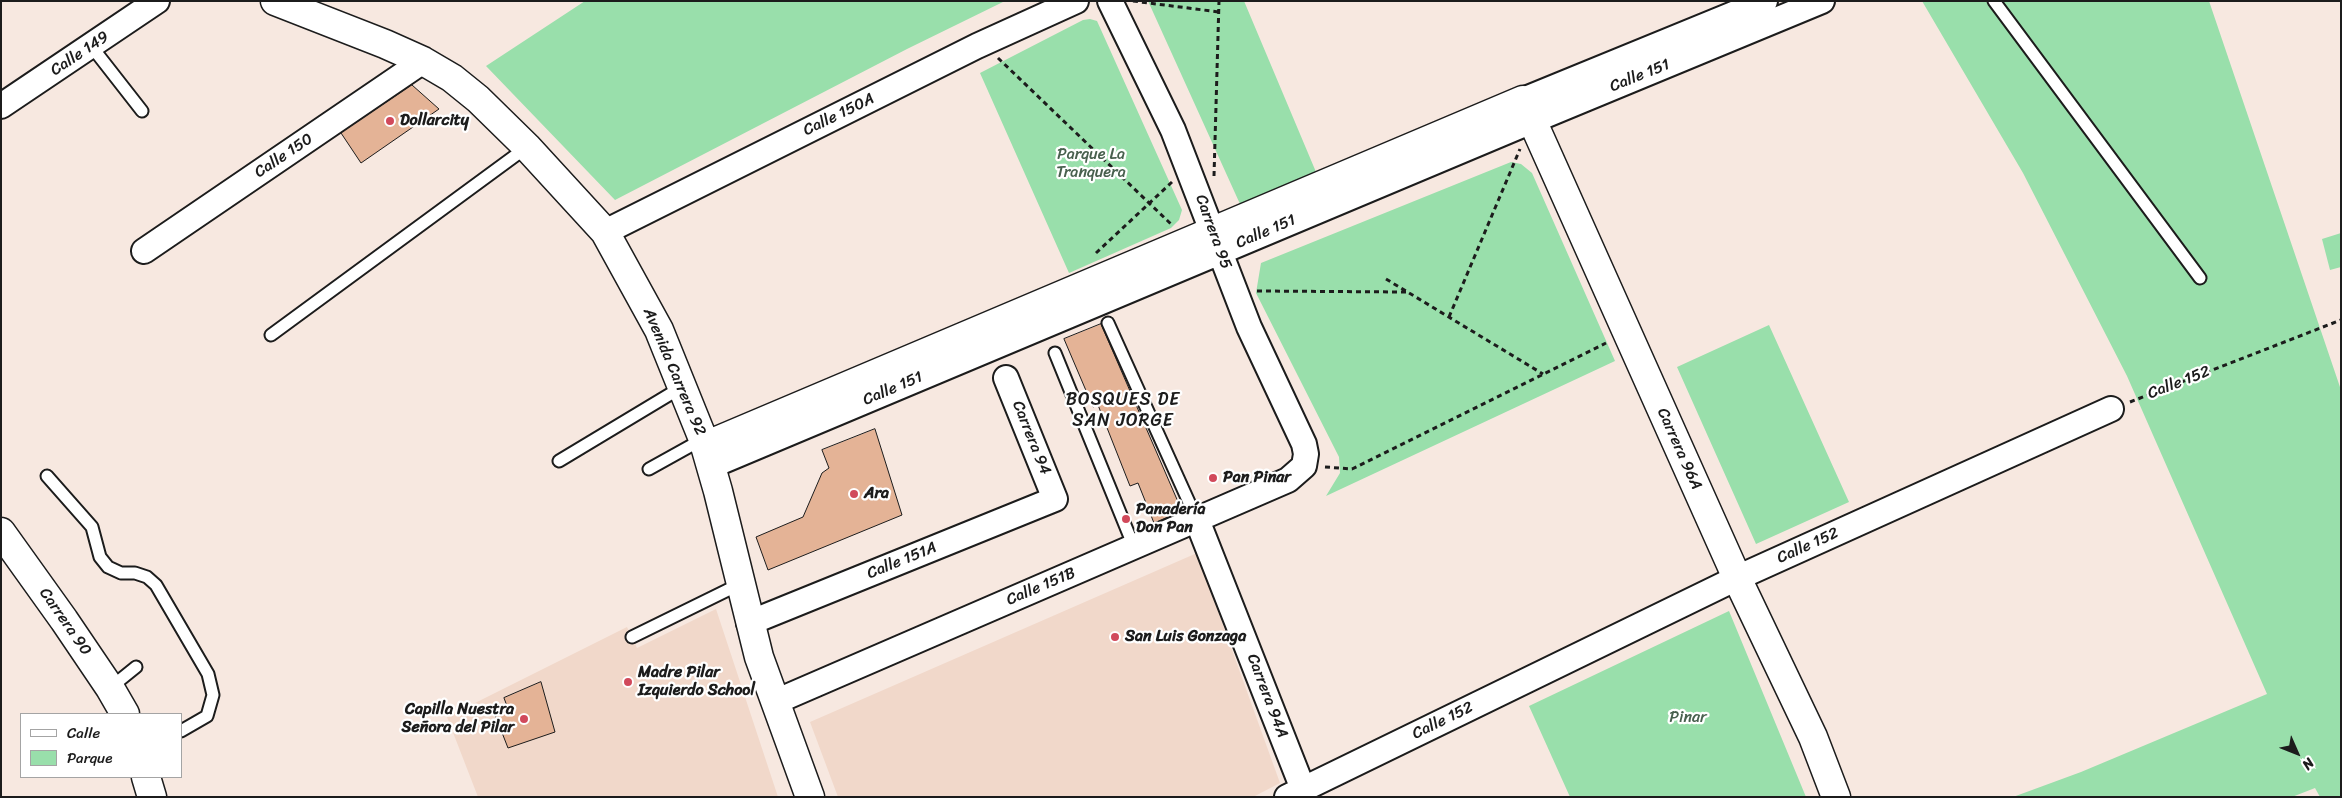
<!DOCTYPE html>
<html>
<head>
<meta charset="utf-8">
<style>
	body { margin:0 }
	#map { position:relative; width:2342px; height:798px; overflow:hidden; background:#f7e8e0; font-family:Sriracha,sans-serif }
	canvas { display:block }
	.frame { position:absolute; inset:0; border:2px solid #1c1c1c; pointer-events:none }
	.legend { position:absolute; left:20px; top:713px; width:162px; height:65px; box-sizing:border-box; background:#fff; border:1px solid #a4a4a4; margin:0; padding:6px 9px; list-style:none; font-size:15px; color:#1c1c1c }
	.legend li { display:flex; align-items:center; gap:10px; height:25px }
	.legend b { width:25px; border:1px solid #a4a4a4 }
	.north { position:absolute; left:2272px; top:728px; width:50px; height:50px; -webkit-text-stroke:4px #fff; paint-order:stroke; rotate:134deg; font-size:14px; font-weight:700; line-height:20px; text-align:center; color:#1c1c1c }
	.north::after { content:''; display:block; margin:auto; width:18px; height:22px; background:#1c1c1c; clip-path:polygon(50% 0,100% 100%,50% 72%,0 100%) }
</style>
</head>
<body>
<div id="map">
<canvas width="2342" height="798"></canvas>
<div class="frame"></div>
<ul class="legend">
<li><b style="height:6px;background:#fff"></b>Calle</li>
<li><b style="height:14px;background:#99dfab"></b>Parque</li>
</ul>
<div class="north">N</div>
</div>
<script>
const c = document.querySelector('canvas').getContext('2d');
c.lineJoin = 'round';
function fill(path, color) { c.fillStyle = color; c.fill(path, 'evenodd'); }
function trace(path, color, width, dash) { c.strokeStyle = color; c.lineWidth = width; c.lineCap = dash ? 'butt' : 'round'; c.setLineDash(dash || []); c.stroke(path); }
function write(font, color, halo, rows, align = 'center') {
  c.font = font + ' Sriracha,sans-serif'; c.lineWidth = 4.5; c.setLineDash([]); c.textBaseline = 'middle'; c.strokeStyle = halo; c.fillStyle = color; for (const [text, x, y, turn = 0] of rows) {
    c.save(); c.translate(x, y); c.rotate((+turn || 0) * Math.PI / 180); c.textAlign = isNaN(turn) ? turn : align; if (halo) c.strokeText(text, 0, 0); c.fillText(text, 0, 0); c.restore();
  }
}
const built = new Path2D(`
	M1197 553 1280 783 1253 797H838L810 722Z
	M716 609 778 797H478L447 717 627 627 637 648Z`);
const green = new Path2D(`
	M585 1H1005L907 49 615 200 486 66Z
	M1148 1H1244L1316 172 1240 204Z
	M1922 1H2209L2341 390V797H2320L2315 788 2292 797H2013L2081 772 2267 694 2127 376 2023 173Z
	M1090 19 1097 21 1182 210 1179 220 1171 228 1069 273 980 73 1083 20Z
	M1511 162 1521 164 1532 173 1615 361 1326 496 1340 473 1339 457 1256 293 1261 263Z
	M2341 233V267L2330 270 2322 239Z
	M1769 325 1849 502 1756 544 1677 367Z
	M1729 611 1806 797H1570L1529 706Z`);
const building = new Path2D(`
	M412 85 439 109 361 163 341 133Z
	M1101 324 1182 511 1154 523 1138 483 1130 486 1098 405 1093 407 1064 339Z
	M875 429 902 515 768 570 756 537 803 517 822 473 829 468 822 450Z
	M541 682 555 732 508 748 492 707 507 706 504 698Z`);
const path = new Path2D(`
	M1133 1 1219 12
	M998 58 1172 225
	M1214 176 1219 1
	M1096 253 1172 182
	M1386 279 1543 374
	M1257 291 1406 292
	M1449 317 1520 149
	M2130 402 2341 320
	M1325 467 1352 469 1606 343`);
const lane = new Path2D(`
	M1994 1 2200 278
	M92 47 142 111
	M1108 323 1197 520
	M271 335 527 147
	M1055 353 1134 547
	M559 461 682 387
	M649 469 703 439
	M47 476 92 527 100 557 108 567 121 573H135L147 577 156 585 208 674 213 695 207 716 181 731
	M632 637 740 584
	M110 688 136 667`);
const street = new Path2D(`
	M1523 100 1765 1
	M1 106 157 1
	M605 232 977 46 1076 1
	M144 251 423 61
	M711 466 1532 121 1822 1
	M1197 520 1303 789
	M749 623 1055 499 1006 378
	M775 702 1288 480 1304 466 1306 454 1304 444 1249 327 1173 130 1110 1
	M1287 797 1737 578 2111 409`);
const secondary = new Path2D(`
	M275 1 385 44 423 61 452 78 478 99 527 147 605 232 659 330 703 439 718 491 759 657 810 797
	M705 446 1523 100 1737 578 1813 737 1836 797
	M1 532 64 620 110 688 125 714
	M146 777 152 797`);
const markers = [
	[390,121,5,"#d1495b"],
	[1213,478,5,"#d1495b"],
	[854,494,5,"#d1495b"],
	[1126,519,5,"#d1495b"],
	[1115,637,5,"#d1495b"],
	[628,682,5,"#d1495b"],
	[524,719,5,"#d1495b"]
];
const streetNames = [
	["Calle 149",80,54,-34],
	["Calle 151",1640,76,-22],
	["Calle 150A",839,115,-26],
	["Calle 150",284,156,-34],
	["Carrera 95",1213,232,70],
	["Calle 151",1266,232,-23],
	["Avenida Carrera 92",674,372,67],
	["Calle 152",2179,383,-21],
	["Calle 151",893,389,-23],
	["Carrera 94",1031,438,68],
	["Carrera 96A",1679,449,66],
	["Calle 152",1808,546,-24],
	["Calle 151A",902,561,-22],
	["Calle 151B",1041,587,-23],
	["Carrera 90",65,622,55],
	["Carrera 94A",1267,696,69],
	["Calle 152",1443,721,-26]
];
const poiNames = [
	["Dollarcity",400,121],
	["Pan Pinar",1223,478],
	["Ara",864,494],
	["Panadería",1136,510],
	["Don Pan",1136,528],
	["San Luis Gonzaga",1125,637],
	["Madre Pilar",638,673],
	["Izquierdo School",638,691],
	["Capilla Nuestra",514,710,"right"],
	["Señora del Pilar",514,728,"right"]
];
const parkNames = [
	["Parque La",1091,155],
	["Tranquera",1091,173],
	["Pinar",1688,718]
];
const neighbourhoodNames = [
	["BOSQUES DE",1123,400],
	["SAN JORGE",1123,421]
];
fill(built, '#f1d8ca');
fill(green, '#99dfab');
fill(building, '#e4b396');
trace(building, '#1c1c1c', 1);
trace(lane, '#1c1c1c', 15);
trace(street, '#1c1c1c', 28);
trace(secondary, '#1c1c1c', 31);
trace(path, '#1c1c1c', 3, [5, 4]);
trace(lane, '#fff', 11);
trace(street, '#fff', 24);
trace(secondary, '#fff', 28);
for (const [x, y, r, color] of markers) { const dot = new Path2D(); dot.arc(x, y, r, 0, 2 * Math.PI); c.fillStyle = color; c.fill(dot); trace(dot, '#fff', 2); }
write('16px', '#1c1c1c', '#fff', streetNames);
write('bold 16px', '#1c1c1c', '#fff', poiNames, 'left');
write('16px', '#48604e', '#fff', parkNames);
c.letterSpacing = '1px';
write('18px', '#1c1c1c', '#fff', neighbourhoodNames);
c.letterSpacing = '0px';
</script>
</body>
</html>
